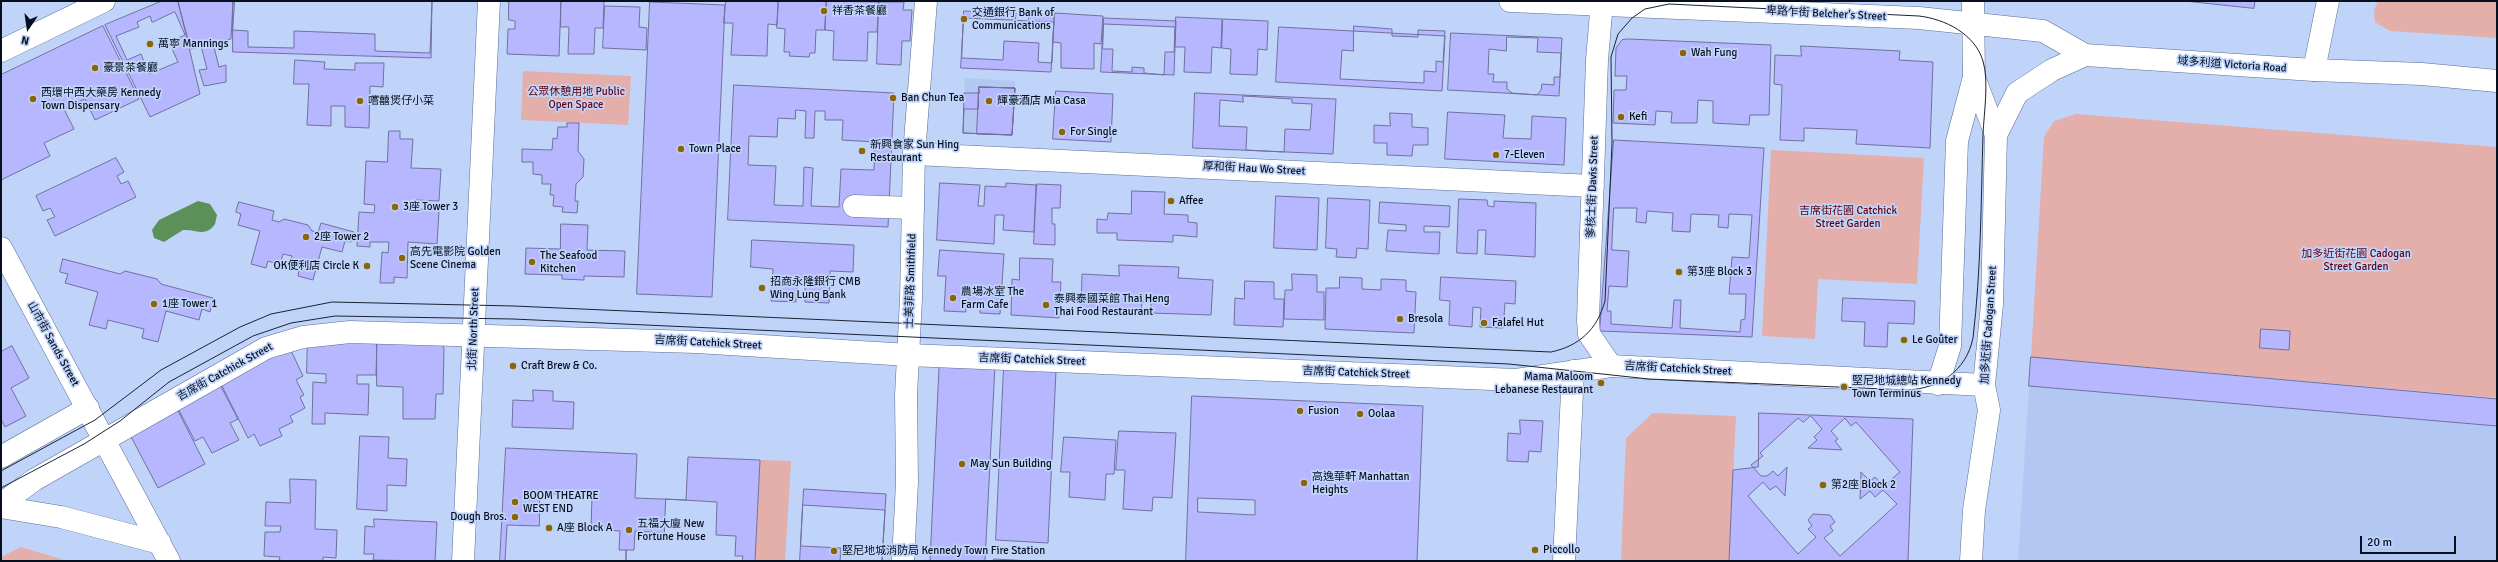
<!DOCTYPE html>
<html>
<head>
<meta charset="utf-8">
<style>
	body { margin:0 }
	#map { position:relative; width:2498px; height:562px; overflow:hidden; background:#c0d4fa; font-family:Signika,sans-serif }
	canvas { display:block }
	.frame { position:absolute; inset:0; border:2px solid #070e1e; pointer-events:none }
	.north { position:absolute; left:8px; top:8px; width:40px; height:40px; -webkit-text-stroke:3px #c0d4fa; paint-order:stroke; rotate:193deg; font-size:11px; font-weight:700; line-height:16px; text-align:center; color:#070e1e }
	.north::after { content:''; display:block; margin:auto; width:14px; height:18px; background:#070e1e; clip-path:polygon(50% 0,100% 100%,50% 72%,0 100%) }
	.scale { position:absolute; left:2360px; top:536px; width:96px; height:18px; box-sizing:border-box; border:2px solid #070e1e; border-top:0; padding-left:5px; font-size:12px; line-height:14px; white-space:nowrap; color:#070e1e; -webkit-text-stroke:3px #c0d4fa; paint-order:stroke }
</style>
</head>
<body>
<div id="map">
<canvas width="2498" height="562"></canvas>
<div class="frame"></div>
<div class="north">N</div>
<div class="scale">20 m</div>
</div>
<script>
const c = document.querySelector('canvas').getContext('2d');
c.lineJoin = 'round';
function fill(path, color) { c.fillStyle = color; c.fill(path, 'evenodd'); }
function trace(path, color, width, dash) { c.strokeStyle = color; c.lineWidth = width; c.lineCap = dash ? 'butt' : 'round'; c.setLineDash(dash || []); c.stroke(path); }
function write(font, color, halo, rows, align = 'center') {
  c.font = font + ' Signika,"Noto Sans TC",sans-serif'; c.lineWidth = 3.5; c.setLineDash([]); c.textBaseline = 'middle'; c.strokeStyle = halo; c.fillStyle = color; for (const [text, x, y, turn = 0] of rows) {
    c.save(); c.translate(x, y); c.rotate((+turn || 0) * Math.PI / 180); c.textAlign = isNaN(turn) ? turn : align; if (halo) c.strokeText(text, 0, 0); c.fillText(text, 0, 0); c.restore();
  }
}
const built = new Path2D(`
	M965 78 1015 81 1012 135 963 133Z
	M2029 386 2497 426V561H2018Z`);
const green = new Path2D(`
	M2378 1H2497V38L2390 31 2375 22 2374 10Z
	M523 71 631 76 628 125 521 120Z
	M2076 114 2497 147V398L2031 357 2044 137 2054 121Z
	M1771 150 1924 158 1917 284 1818 279 1815 339 1762 336Z
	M1653 413 1736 416 1729 561H1621L1626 438Z
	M760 460 791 461 785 561H755Z
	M21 547 64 560 67 561H1V557Z`);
const water = new Path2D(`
	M198 201 210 204 217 215 215 224C205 238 197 229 183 230L164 242 154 238 152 230 159 220Z`);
const building = new Path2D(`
	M162 1H178L200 94 150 117 105 25Z
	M178 1H233L231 39 213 43 219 67 226 65V82L204 86 199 70 207 69 201 46 191 49Z
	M233 1H432L431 58 233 52Z
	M235 1H432L430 53 375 51V34L294 31V48L248 47V31L233 30Z
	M509 1H561L559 56 507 54 508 29H515V21L509 20Z
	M561 1H604L603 28H595L594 54H568L569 27H561Z
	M726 1H778L777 25 768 24 767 56 731 55 733 23H724Z
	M779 1H826L825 30H816L815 53H810L809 57 789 56 790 52H784L785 29 777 28Z
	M827 1 879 2 877 32H868L867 61 833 60 834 31 825 30Z
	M2185 1H2255L2254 8Z
	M650 2 725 5 712 297 637 294Z
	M879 2H904L903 10H912L910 41H902L901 65 877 64Z
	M605 6 640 7 639 27 647 28 646 50 603 48Z
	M964 11 1016 13 1015 24 1028 25 1029 14 1054 15 1052 63 1038 62 1039 43 1004 41 1003 60 962 58Z
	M175 12 185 35 169 42 178 62 149 74 141 54 127 60 116 36 139 27 137 22 150 16 152 22Z
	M1055 13 1103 16 1101 44 1094 43V69L1061 68V43L1053 42Z
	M1176 17 1222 19 1221 48 1212 47 1211 73 1184 72 1185 47H1175Z
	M964 18 1054 22 1051 72 961 68Z
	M1104 18 1176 21 1174 75 1101 72Z
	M1223 19 1268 21 1267 50 1258 49 1257 75 1230 74 1231 49 1222 48Z
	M1104 24 1175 27 1174 52H1165L1164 75 1144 73V68L1132 67V72L1112 71 1113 49H1103Z
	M103 26 139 99 95 120 85 99 64 109 74 129 44 143 50 156 1 180V75Z
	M1354 26 1392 29V36L1418 37V30L1445 31 1443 62 1436 61V72L1424 71V83L1340 79 1342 50 1353 51Z
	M1279 27 1445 36 1442 91 1276 82Z
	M1451 33 1562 38 1559 96 1448 90Z
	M1507 37 1538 38 1537 52 1561 53 1560 77H1554V85L1542 84 1541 90 1537 95 1512 93 1507 89V82H1493L1494 74H1488L1489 49 1506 51Z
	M1628 39 1771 45 1769 115H1750L1749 125 1713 123V101L1698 100 1697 123H1671L1672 112 1656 111 1655 125 1613 123 1614 90H1626L1627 76H1615L1616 48 1622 40Z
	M1801 46 1900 51 1899 60 1933 62 1930 148 1856 144 1857 130 1804 128V141L1780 140 1782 85 1774 84 1775 55 1801 56Z
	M295 60 325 62 324 69 355 70V63H384L383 87 370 86 369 128 345 127V106H331V126L307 125 309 84H294Z
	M734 85 894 93 888 227 728 220Z
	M979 87 1015 88 1012 135 977 134Z
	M979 87 1015 88 1012 135 963 133 964 93H979Z
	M979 87 1015 88 1012 135 963 133 964 109H978Z
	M1056 91 1113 94 1111 142 1053 139Z
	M1195 93 1336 99 1333 154 1193 148Z
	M1243 96 1292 99V103L1312 104 1310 130 1285 129 1284 152 1246 150 1247 127 1219 126 1220 100 1243 102Z
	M796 110 806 111 805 138H814L815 111H825V120H843L842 140 875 142 874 170 841 169 839 207 811 206 813 168 804 167 803 206 774 205 776 166 748 165 749 136 777 137 778 118 795 119Z
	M1448 112 1505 115 1503 138 1531 139 1532 116 1566 118 1564 165 1445 159Z
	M1390 113 1412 114V127L1428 128V145H1413L1412 156 1387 155V143H1374V125L1390 126Z
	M567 123H579L578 151 584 159 583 177 576 184 575 201H578L577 213 562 212 563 207 553 206 554 195H550L551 184H542V175L533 174V162H522V149L552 150 553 138 557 139 558 127H567Z
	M389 131H400V139H413L411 168 441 169 439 201 416 200V209L439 210 437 244 408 242 407 278 394 277V283H380L382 252 388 253 389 242H370V247L357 246 359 212 374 213 375 205 364 204 366 161 387 162Z
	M1614 140 1764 148 1752 337 1600 331Z
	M116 158 124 172 117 176 121 184 128 181 136 197 55 236 47 220 55 217 50 208 43 211 36 196Z
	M940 183 980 185 978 206H984L985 186 1006 187V183L1036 185 1034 232 1003 230 1004 215H995L994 244 937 240Z
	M1037 184 1061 185 1060 208H1052V224H1055V245L1034 244Z
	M1132 191 1165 192 1164 214 1188 215V222L1197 223V237L1173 235V242L1117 240V233H1097V219L1107 220 1108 213 1131 214Z
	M1276 196 1319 198 1317 250 1274 248Z
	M1328 198 1370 200 1368 249 1357 248 1356 258 1336 257 1337 249 1326 248Z
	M1459 199 1487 200 1488 206 1494 207V201L1536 203 1535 257 1485 254 1486 230H1478L1477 254 1457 253Z
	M239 202 274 211 272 220 279 222 284 219 308 225 312 231 318 232 321 223 354 232 351 242 345 241 342 252 322 247 313 280 298 276 299 270 289 267 292 256 283 254 280 265 268 261 266 268 251 264 260 231 238 225 241 214 236 212Z
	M1380 202 1450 206 1449 227 1424 226V232H1440L1439 254 1386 251 1388 230 1406 231V225L1379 223Z
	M1614 208H1637L1636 222 1646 223 1647 211 1673 213 1672 231 1690 232 1691 214 1719 215 1718 227 1728 228 1729 214 1752 215 1749 258 1732 257 1729 294H1746L1745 319 1741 320 1740 332 1680 328 1681 300H1674L1672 328 1611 324V311H1607L1609 286 1627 287 1629 251 1612 250Z
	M561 224 588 225 587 250 625 251 624 277 584 276V280L562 279V275L525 274 526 248 560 249Z
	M752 240 854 245 853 272 830 271 829 303 805 302V282H797L796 302 771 301 773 269 751 267Z
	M940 250 1004 254 1000 314 980 313V307L966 306V312L944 311 946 276H938Z
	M1020 258 1053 259 1052 282H1061L1059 318 1011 315 1012 279 1019 280Z
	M63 259 120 274 125 271 157 279 161 284 213 298 210 312 202 309 199 320 166 311 158 342 142 338 144 329 108 320 106 329 89 325 98 292 65 283 68 274 60 272Z
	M1119 265 1179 267 1178 278 1213 280 1211 315 1151 313V302H1142L1141 312 1081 310 1082 274 1119 276Z
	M1292 274 1317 275V292H1324V320L1284 319 1285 290H1292Z
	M1340 277 1362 278V289L1381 290V279L1406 280V291L1416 292 1414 333 1325 329 1326 288H1339Z
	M1441 277 1516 281 1515 304 1505 303 1503 328 1480 327 1481 308 1473 307 1472 327 1449 325 1450 301 1440 300Z
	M1245 281 1274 282V299H1284L1283 327 1234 325 1235 298 1244 299Z
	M1843 298 1915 301 1914 324 1888 323 1887 347 1864 346 1865 322 1842 321Z
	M2261 329 2290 331 2289 350 2260 348Z
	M308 334 377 335 376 375H357V384H369L368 415 325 413V424H312L313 382 326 383V374L307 373Z
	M377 335 440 341 444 348 443 394H436L435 419H403V387L377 386Z
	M287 342 303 376 296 380 304 395 300 397 305 408 290 416 293 422 279 429 282 436 260 446 254 434 248 438 217 376Z
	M12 346 29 378 11 388 26 416 5 427 1 419V352Z
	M2031 357 2497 399V426L2029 386Z
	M947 363 995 365 985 561H930L939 368Z
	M1004 367 1056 370 1048 543 996 540Z
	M216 377 238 419 230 423 239 440 212 453 203 437 195 441 173 399Z
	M533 390 553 391V401L574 402 573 429 512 427 513 400 533 401Z
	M1192 396 1423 406 1417 561H1186Z
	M172 399 205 464 158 488 127 429Z
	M1759 413 1913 419 1908 561H1729L1733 470 1758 467Z
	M1811 416 1822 429 1814 437 1817 440 1808 448 1842 450 1835 441 1838 439 1831 431 1845 418 1851 426 1856 422 1900 472 1887 483H1881L1875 477 1870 481 1861 472 1860 499 1870 491 1875 497 1883 490 1897 504 1840 556 1824 538 1833 531 1830 526 1835 522 1830 515 1813 514 1808 520 1812 526 1808 529 1816 537 1798 554 1748 496 1763 482 1770 490 1776 486 1785 496 1787 467 1778 476 1773 471 1767 476H1761L1751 465 1763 456 1760 453 1798 418 1803 422Z
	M1520 420 1543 421 1541 452 1529 451 1528 462 1507 461 1508 433 1520 434Z
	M1119 431 1176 433 1172 498 1153 497 1152 511 1123 509 1125 470H1116Z
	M360 436 389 437 388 458 407 459 406 486 387 485V511L357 509Z
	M1064 437 1116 440 1114 474H1106L1105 500 1069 497 1070 472H1061Z
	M506 448 637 454 635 498 686 500 688 457 760 460 755 561H500Z
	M290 479 316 480 315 529 337 530 336 558 323 557V561H279L280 557 264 556 265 532H280L281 526H265L266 502 290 503Z
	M804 489 886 494 882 561H800Z
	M540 493 592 496 591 529 620 531 619 550H626V561H505L507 525 539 526Z
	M1198 498 1255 500V515L1198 512Z
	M666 499 717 502 716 535 736 536 735 556H743L742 561H626V550H634L635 531 664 533Z
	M803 505 885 510 882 561H840L841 548 801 546Z
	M374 519 437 522 435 561 373 560 374 554H364L365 526 374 527Z
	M994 559 1032 561H994Z`);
const minor = new Path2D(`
	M1602 1 1597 60 1588 320 1589 334 1611 366
	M2314 70 2328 1
	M914 154 1593 186
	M854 206 913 208
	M1938 384 1950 346 1957 141 1974 77
	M1 457 88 408
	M463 561 489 1
	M1564 561 1573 371`);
const major = new Path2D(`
	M1510 1 1919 18 2043 31 2085 55 2314 70 2422 74 2497 81
	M1 51 104 1
	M1996 135 2017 93 2052 70 2085 55
	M1 248 169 561
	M1 504 34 480 266 348 303 337 350 332 696 342 909 355 1516 380 1611 366 1984 385
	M1 507 61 517 160 543
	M903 561 907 482 906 395 911 299 914 154 926 1
	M1971 561 1974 510 1989 410 1984 385 1992 304 1996 135 1974 77 1973 1`);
const tram = new Path2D(`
	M1 471 95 420 161 370 240 327 271 314 332 302 514 306 1551 352C1579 346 1597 330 1605 301L1612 143 1611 57 1618 34 1632 18 1645 9 1669 4 1919 16C1945 19 1975 34 1983 61 1989 81 1984 113 1983 134 1981 202 1981 271 1973 338 1966 371 1940 388 1908 390L1649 379 1509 364 513 319 335 316 291 323 253 336 169 382 120 421 84 444 1 488`);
const markers = [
	[824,11,4,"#8b6606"],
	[964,19,4,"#8b6606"],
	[150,44,4,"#8b6606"],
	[1683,53,4,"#8b6606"],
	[95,68,4,"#8b6606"],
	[893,98,4,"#8b6606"],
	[33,99,4,"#8b6606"],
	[360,101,4,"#8b6606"],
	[989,101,4,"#8b6606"],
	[1621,117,4,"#8b6606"],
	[1062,132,4,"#8b6606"],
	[681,149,4,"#8b6606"],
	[862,151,4,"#8b6606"],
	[1496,155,4,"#8b6606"],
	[1171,201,4,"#8b6606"],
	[395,207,4,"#8b6606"],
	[306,237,4,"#8b6606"],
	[402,258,4,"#8b6606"],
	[532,262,4,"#8b6606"],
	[367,266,4,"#8b6606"],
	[1679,272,4,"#8b6606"],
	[762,288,4,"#8b6606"],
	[953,298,4,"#8b6606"],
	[154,304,4,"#8b6606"],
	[1046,305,4,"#8b6606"],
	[1400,319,4,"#8b6606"],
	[1484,323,4,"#8b6606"],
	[1904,340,4,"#8b6606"],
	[513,366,4,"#8b6606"],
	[1601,383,4,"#8b6606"],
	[1844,387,4,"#8b6606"],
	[1300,411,4,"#8b6606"],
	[1360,414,4,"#8b6606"],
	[962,464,4,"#8b6606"],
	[1304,483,4,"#8b6606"],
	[1823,485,4,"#8b6606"],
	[515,502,4,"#8b6606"],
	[515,517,4,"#8b6606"],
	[549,528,4,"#8b6606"],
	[629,530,4,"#8b6606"],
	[1535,550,4,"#8b6606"],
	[834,551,4,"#8b6606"]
];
const poiNames = [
	["祥香茶餐廳",832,11],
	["交通銀行 Bank of",972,13],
	["Communications",972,26],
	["萬寧 Mannings",158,44],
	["Wah Fung",1691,53],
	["豪景茶餐廳",103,68],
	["西環中西大藥房 Kennedy",41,93],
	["Town Dispensary",41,106],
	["Ban Chun Tea",901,98],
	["嚐囍煲仔小菜",368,101],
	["輝豪酒店 Mia Casa",997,101],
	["Kefi",1629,117],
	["For Single",1070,132],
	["新興食家 Sun Hing",870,145],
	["Restaurant",870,158],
	["Town Place",689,149],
	["7-Eleven",1504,155],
	["Affee",1179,201],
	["3座 Tower 3",403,207],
	["2座 Tower 2",314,237],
	["高先電影院 Golden",410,252],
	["Scene Cinema",410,265],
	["The Seafood",540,256],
	["Kitchen",540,269],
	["OK便利店 Circle K",359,266,"right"],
	["第3座 Block 3",1687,272],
	["招商永隆銀行 CMB",770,282],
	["Wing Lung Bank",770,295],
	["農場冰室 The",961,292],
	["Farm Cafe",961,305],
	["泰興泰國菜館 Thai Heng",1054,299],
	["Thai Food Restaurant",1054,312],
	["1座 Tower 1",162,304],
	["Bresola",1408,319],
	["Falafel Hut",1492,323],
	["Le Goûter",1912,340],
	["Craft Brew & Co.",521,366],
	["Mama Maloom",1593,377,"right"],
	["Lebanese Restaurant",1593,390,"right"],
	["堅尼地城總站 Kennedy",1852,381],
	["Town Terminus",1852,394],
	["Fusion",1308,411],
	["Oolaa",1368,414],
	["May Sun Building",970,464],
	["高逸華軒 Manhattan",1312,477],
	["Heights",1312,490],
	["第2座 Block 2",1831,485],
	["BOOM THEATRE",523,496],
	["WEST END",523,509],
	["Dough Bros.",507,517,"right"],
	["五福大廈 New",637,524],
	["Fortune House",637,537],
	["A座 Block A",557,528],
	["Piccollo",1543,550],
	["堅尼地城消防局 Kennedy Town Fire Station",842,551]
];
const streetNames = [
	["卑路乍街 Belcher's Street",1826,14,3],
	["域多利道 Victoria Road",2232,65,4],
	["厚和街 Hau Wo Street",1254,169,3],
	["爹核士街 Davis Street",1593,187,-88],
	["士美菲路 Smithfield",911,281,-88],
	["加多近街 Cadogan Street",1989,325,-86],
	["北街 North Street",474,329,-88],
	["吉席街 Catchick Street",708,343,3],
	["山市街 Sands Street",53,344,61],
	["吉席街 Catchick Street",1032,360,2],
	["吉席街 Catchick Street",1678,369,3],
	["吉席街 Catchick Street",225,372,-29],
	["吉席街 Catchick Street",1356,373,2]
];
const parkNames = [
	["公眾休憩用地 Public",576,92],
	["Open Space",576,105],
	["吉席街花園 Catchick",1848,211],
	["Street Garden",1848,224],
	["加多近街花園 Cadogan",2356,254],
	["Street Garden",2356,267]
];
fill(built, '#b2c8f3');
fill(green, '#e4aeaa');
fill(water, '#5b9159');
fill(building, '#b7b7ff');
trace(building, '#70709f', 1);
trace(minor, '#586d97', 23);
trace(major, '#586d97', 23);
trace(minor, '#fff', 22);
trace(major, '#fff', 22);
trace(tram, '#1b2335', 1);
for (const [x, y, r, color] of markers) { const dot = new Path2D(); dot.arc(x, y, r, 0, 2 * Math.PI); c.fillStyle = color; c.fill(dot); trace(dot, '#c0d4fa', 1.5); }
write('11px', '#070e1e', '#c0d4fa', poiNames, 'left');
write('11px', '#070e1e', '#c0d4fa', streetNames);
write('11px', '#66000e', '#c0d4fa', parkNames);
</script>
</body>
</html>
